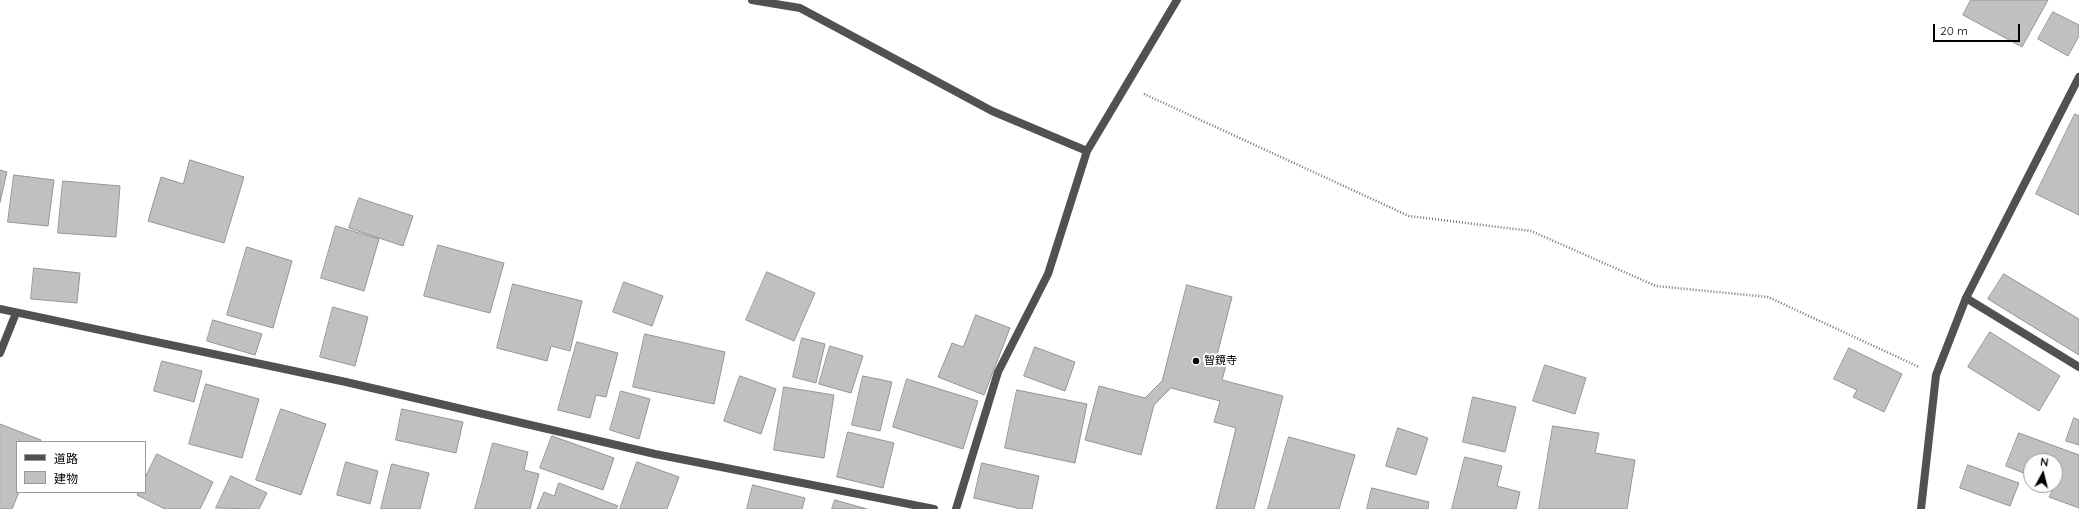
<!DOCTYPE html>
<html>
<head>
<meta charset="utf-8">
<style>
	body { margin:0 }
	#map { position:relative; width:2079px; height:509px; overflow:hidden; background:#fff; font-family:Quicksand,"Noto Sans JP",sans-serif }
	canvas { display:block }
	.legend { position:absolute; left:16px; top:441px; width:130px; height:52px; box-sizing:border-box; background:#fff; border:1px solid #999; margin:0; padding:5px 7px; list-style:none; font-size:12px; color:#000 }
	.legend li { display:flex; align-items:center; gap:8px; height:20px }
	.legend b { width:20px; border:1px solid #999 }
	.north { position:absolute; left:2023px; top:453px; width:40px; height:40px; box-sizing:border-box; background:#fff; border:1px solid #999; border-radius:50%; rotate:7deg; font-size:11px; font-weight:700; line-height:16px; text-align:center; color:#000 }
	.north::after { content:''; display:block; margin:auto; width:14px; height:18px; background:#000; clip-path:polygon(50% 0,100% 100%,50% 72%,0 100%) }
	.scale { position:absolute; left:1933px; top:24px; width:87px; height:18px; box-sizing:border-box; border:2px solid #000; border-top:0; padding-left:5px; font-size:12px; line-height:14px; white-space:nowrap; color:#000; -webkit-text-stroke:3px #fff; paint-order:stroke }
</style>
</head>
<body>
<div id="map">
<canvas width="2079" height="509"></canvas>
<ul class="legend">
<li><b style="height:5px;background:#515151"></b>道路</li>
<li><b style="height:11px;background:#c0c0c0"></b>建物</li>
</ul>
<div class="north">N</div>
<div class="scale">20 m</div>
</div>
<script>
const c = document.querySelector('canvas').getContext('2d');
c.lineJoin = 'round';
function fill(path, color) { c.fillStyle = color; c.fill(path, 'evenodd'); }
function trace(path, color, width, dash) { c.strokeStyle = color; c.lineWidth = width; c.lineCap = dash ? 'butt' : 'round'; c.setLineDash(dash || []); c.stroke(path); }
function write(font, color, halo, rows, align = 'center') {
  c.font = font + ' Quicksand,"Noto Sans JP",sans-serif'; c.lineWidth = 4; c.setLineDash([]); c.textBaseline = 'middle'; c.strokeStyle = halo; c.fillStyle = color; for (const [text, x, y, turn = 0] of rows) {
    c.save(); c.translate(x, y); c.rotate((+turn || 0) * Math.PI / 180); c.textAlign = isNaN(turn) ? turn : align; if (halo) c.strokeText(text, 0, 0); c.fillText(text, 0, 0); c.restore();
  }
}
const building = new Path2D(`
	M1971 0H2048L2022 47 1963 15Z
	M2053 12 2079 25V36L2068 56 2038 39Z
	M2075 114 2079 116V215L2036 194Z
	M190 160 244 177 224 243 148 221 161 177 183 184Z
	M0 170 7 172 0 202Z
	M14 175 54 180 48 226 8 222Z
	M63 181 120 186 116 237 58 233Z
	M359 198 413 216 403 246 349 228Z
	M336 226 379 239 364 291 321 278Z
	M438 245 504 263 490 313 424 296Z
	M247 247 292 261 273 328 227 315Z
	M34 268 80 273 77 303 31 299Z
	M767 272 815 293 794 341 746 320Z
	M2004 274 2079 319V355L1988 299Z
	M624 282 663 296 652 326 613 312Z
	M513 284 582 301 570 351 551 346 547 361 497 348Z
	M1187 285 1232 297 1217 355 1228 358 1222 380 1283 396 1254 509H1216L1236 428 1214 422 1220 401 1171 388 1154 405 1141 455 1085 440 1099 386 1145 398 1162 381Z
	M333 307 368 317 355 366 320 357Z
	M976 315 1010 328 984 395 938 377 952 343 963 347Z
	M213 320 262 334 255 355 207 341Z
	M1990 332 2060 376 2039 411 1968 367Z
	M645 334 725 352 714 404 633 387Z
	M802 338 825 344 816 383 793 377Z
	M577 342 618 353 606 397 596 395 590 418 558 410Z
	M830 346 863 356 851 393 819 384Z
	M1035 347 1075 362 1065 391 1024 376Z
	M1849 348 1902 374 1884 412 1853 397 1857 390 1834 379Z
	M162 361 202 371 194 402 154 391Z
	M1545 365 1586 378 1575 414 1533 401Z
	M740 376 776 389 761 434 724 421Z
	M863 376 892 382 880 431 852 425Z
	M907 379 978 401 963 449 893 427Z
	M206 384 259 399 242 458 189 444Z
	M784 387 834 395 824 458 774 450Z
	M1017 390 1087 404 1075 463 1005 448Z
	M621 391 650 399 639 439 610 430Z
	M1473 397 1516 407 1505 452 1463 442Z
	M281 409 326 424 301 495 256 480Z
	M402 409 463 422 456 453 396 440Z
	M2074 418 2079 420V445L2066 441Z
	M0 424 41 440 40 442H17V492H19L12 509H0Z
	M1553 426 1599 433 1595 453 1635 460 1627 509H1539Z
	M1398 428 1428 438 1416 475 1386 466Z
	M848 432 894 443 883 488 837 477Z
	M2019 433 2079 455V508L2049 497 2055 485V461H2031V476L2006 466Z
	M552 436 614 458 603 490 540 468Z
	M1289 437 1355 455 1339 509H1268Z
	M493 443 528 452 524 470 539 474 530 509H475Z
	M157 454 213 482 200 509H165L137 495 138 492H145V478Z
	M1465 457 1502 466 1497 486 1520 492 1516 509H1452Z
	M346 462 378 471 370 504 337 495Z
	M637 462 679 477 667 509H620Z
	M982 463 1039 476 1032 509H1021L974 498Z
	M392 464 429 473 420 509H381Z
	M1968 465 2019 483 2010 506 1960 488Z
	M231 476 267 493 259 509 216 508Z
	M559 483 618 506 616 509H537L544 492 554 496Z
	M753 485 805 498 802 509H747Z
	M1372 488 1429 502 1428 509H1367Z
	M835 500 867 509H832Z`);
const path = new Path2D(`
	M1144 94 1409 216 1531 231 1656 286 1768 297 1919 367`);
const lane = new Path2D(`
	M752 0 800 8 992 111 1087 151
	M1966 298 2079 367
	M0 309 346 382 655 454 934 509
	M0 353 16 313
	M956 509 998 372 1048 274 1087 151 1177 0`);
const street = new Path2D(`
	M1921 509 1936 375 1966 298 2079 77`);
const markers = [
	[1196,361,4,"#000"]
];
const poiNames = [
	["智鏡寺",1204,361]
];
fill(building, '#c0c0c0');
trace(building, '#959595', 1);
trace(path, '#737373', 2.5, [1, 2]);
trace(lane, '#515151', 8);
trace(street, '#515151', 8);
for (const [x, y, r, color] of markers) { const dot = new Path2D(); dot.arc(x, y, r, 0, 2 * Math.PI); c.fillStyle = color; c.fill(dot); trace(dot, '#fff', 1.5); }
write('11px', '#000', '#fff', poiNames, 'left');
</script>
</body>
</html>
